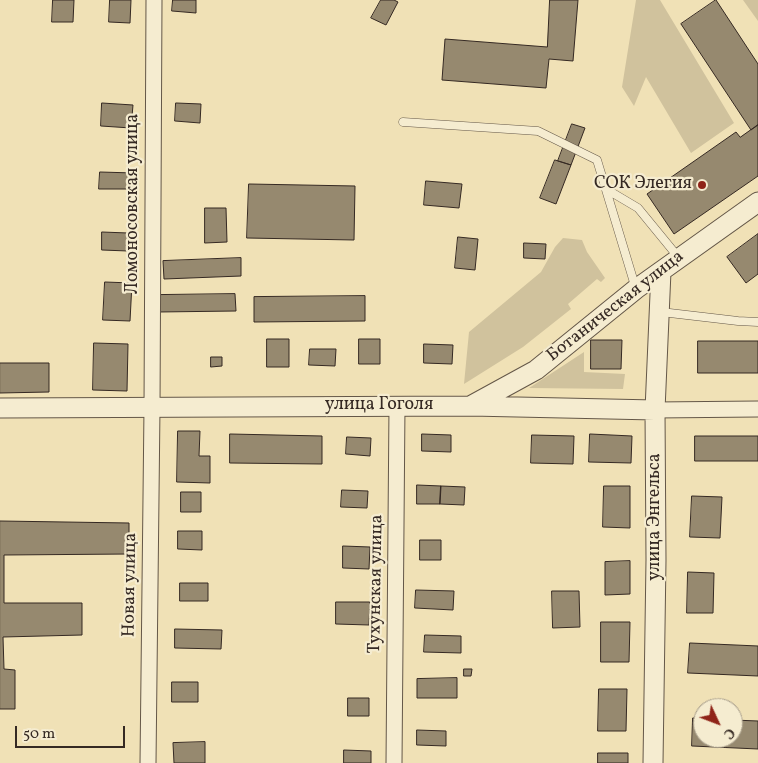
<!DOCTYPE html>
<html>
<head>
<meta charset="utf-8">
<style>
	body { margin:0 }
	#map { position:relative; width:758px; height:763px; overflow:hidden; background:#f0e1b6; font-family:Vollkorn,serif }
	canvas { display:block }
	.north { position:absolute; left:693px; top:698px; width:50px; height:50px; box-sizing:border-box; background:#f5ecd0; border:1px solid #a89e8b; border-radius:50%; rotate:133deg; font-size:14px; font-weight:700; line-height:20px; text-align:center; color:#352923 }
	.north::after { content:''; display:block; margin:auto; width:18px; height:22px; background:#8f2418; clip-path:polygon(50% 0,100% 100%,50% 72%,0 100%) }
	.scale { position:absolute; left:15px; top:726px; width:110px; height:22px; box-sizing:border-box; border:2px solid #352923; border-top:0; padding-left:6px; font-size:15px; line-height:18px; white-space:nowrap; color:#352923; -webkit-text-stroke:4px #f5ecd0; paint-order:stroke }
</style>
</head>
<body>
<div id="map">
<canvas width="758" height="763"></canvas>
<div class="north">С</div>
<div class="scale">50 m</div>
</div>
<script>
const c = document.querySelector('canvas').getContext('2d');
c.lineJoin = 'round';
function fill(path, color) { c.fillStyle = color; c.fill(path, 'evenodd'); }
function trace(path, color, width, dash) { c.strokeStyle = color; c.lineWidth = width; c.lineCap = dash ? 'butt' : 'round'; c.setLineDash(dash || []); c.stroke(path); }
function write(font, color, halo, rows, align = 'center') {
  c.font = font + ' Vollkorn,serif'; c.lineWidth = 4.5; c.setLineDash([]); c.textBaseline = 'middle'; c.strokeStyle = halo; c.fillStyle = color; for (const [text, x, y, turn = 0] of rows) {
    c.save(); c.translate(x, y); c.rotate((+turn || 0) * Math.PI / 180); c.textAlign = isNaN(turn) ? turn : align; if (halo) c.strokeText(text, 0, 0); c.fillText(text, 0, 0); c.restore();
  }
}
const green = new Path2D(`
	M636 0H660L734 123 691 153 646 77 634 106 622 87Z
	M743 0H758V21Z
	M563 238 582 240 587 252 605 278 601 282 597 279 568 304 571 309 523 347 464 384 469 332 541 272 555 247Z
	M584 352V372L625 374 623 389 529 388Z`);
const building = new Path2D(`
	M53 0H74L73 22H52Z
	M110 0H131L130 23 109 22Z
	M173 0H196V13L172 11Z
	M381 0H394L398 2 386 25 371 18Z
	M550 0H578L573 61 549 59 546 88 442 80 445 39 547 47Z
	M716 0 758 64V125L751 130 681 24Z
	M102 103 133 105 131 128 101 126Z
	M176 103 201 104 200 123 175 121Z
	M572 124 585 128 571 165 558 161Z
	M758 125V176L674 234 647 194 736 132 740 137Z
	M555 160 571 165 556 204 540 198Z
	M100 172 134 173 133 189H99Z
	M426 181 462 184 459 208 424 205Z
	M249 184 355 186 354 240 247 238Z
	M205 208H226L227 242 205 243Z
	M102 232 128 233V251L102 250Z
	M758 234V274L746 283 727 257Z
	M458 237 478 239 475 270 455 268Z
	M524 243 546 244 545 259 524 258Z
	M241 258V276L164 279 163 261Z
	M105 282 132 283 130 321 103 320Z
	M235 294 236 311 158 312V295Z
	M365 296V321L254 322V297Z
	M267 339H289V367H267Z
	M359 339H380V364H359Z
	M591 340H622L621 369H591Z
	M698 341H758V373H698Z
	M94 343 128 344 127 391 93 390Z
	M424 344 453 345 452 364 424 363Z
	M310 349H336L335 366 309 365Z
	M211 357H222V366L211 367Z
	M0 363H49V392L0 393Z
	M178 431H200L199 456H210V483L177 482Z
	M230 434 322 436V464L230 463Z
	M422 434 451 435V452L422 451Z
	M590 434 632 436 631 463 589 462Z
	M532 435 574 436 573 464 531 463Z
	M695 436H758V461H695Z
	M347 437 371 438 370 456 346 454Z
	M417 485 441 486 440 504H417Z
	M441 486 465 487 464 505 440 504Z
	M604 486H630V528L603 527Z
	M342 490 368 491 367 508 341 507Z
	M181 492H201V512H181Z
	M692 496 722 497 720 538 690 537Z
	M0 521 129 523V554L4 555V603H82V635L3 637 4 669 15 670V709H0Z
	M178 531H202V550L178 549Z
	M420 540H441V560H420Z
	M343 546 370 547 369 569 343 568Z
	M630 561V594L605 595V562Z
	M688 572 714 573 713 613H687Z
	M180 583H208V601H180Z
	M416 590 454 591 453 610 415 608Z
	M552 591H579L580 627 553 628Z
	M336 602H370L369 625 336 624Z
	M601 622H630L629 662H601Z
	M175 629 222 630 221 649 175 648Z
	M425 635 461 636V653L424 652Z
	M690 643 758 646V676L688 673Z
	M464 669H472L471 676H464Z
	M457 678V698H417V679Z
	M172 682H198V702H172Z
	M599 689H627L626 731H598Z
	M348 698H369V716H348Z
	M693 718H703V738H733V720L758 721V749L692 746Z
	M417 730 446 731V746L417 745Z
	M205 742V763H174L173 743Z
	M344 750 371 751V763H344Z
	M598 753H628V763H598Z`);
const service = new Path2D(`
	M403 122 538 131 597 160 636 289
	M606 189 638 208 679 258
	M661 312 738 321 758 322`);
const minor = new Path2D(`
	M655 410 758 409
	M148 763 152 408 154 0
	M394 763 397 406`);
const tertiary = new Path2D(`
	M472 405 536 370 636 289 758 202
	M0 408 471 406 655 410
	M653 763 656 560 655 410 661 271`);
const markers = [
	[702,185,5,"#8f2418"]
];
const poiNames = [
	["СОК Элегия",692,185]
];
const streetNames = [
	["Ломоносовская улица",134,204,-90],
	["Ботаническая улица",616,307,-38],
	["улица Гоголя",379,406],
	["улица Энгельса",656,517,-90],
	["Тухунская улица",377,584,-89],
	["Новая улица",131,585,-89]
];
fill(green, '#d0c29d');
fill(building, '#96896f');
trace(building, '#352923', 1);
trace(service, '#645748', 9);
trace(minor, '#645748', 17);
trace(tertiary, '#645748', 21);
trace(service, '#f5ecd0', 8);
trace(minor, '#f5ecd0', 15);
trace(tertiary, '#f5ecd0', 19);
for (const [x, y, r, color] of markers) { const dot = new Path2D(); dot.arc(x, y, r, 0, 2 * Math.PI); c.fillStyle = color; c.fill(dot); trace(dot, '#f5ecd0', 2); }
write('18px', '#352923', '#f5ecd0', poiNames, 'right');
write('18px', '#352923', '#f5ecd0', streetNames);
</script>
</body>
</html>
